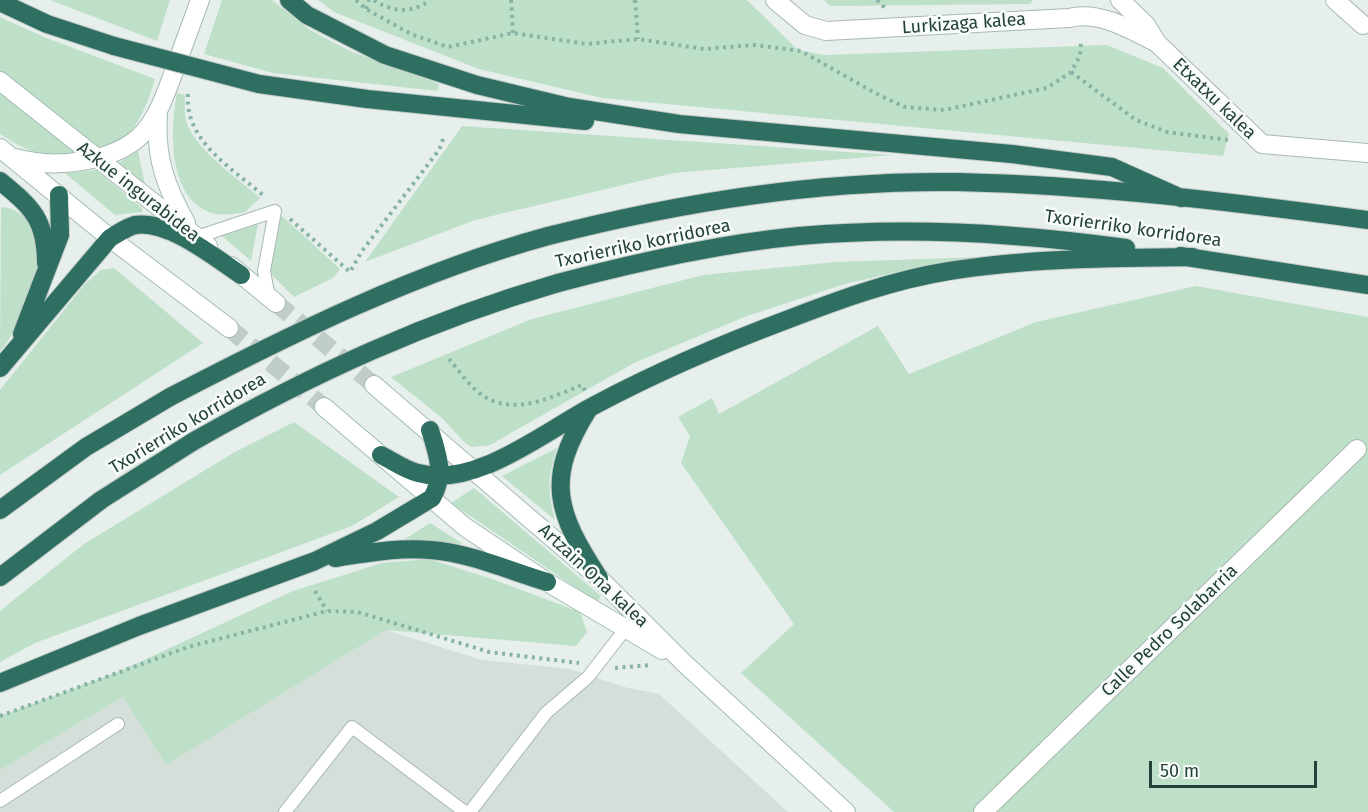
<!DOCTYPE html>
<html>
<head>
<meta charset="utf-8">
<style>
	body { margin:0 }
	#map { position:relative; width:1368px; height:812px; overflow:hidden; background:#e6efeb; font-family:"Fira Sans",sans-serif }
	canvas { display:block }
	.scale { position:absolute; left:1149px; top:761px; width:168px; height:27px; box-sizing:border-box; border:3px solid #24423a; border-top:0; padding-left:8px; font-size:18px; line-height:21px; white-space:nowrap; color:#24423a; -webkit-text-stroke:4px #f7fbf9; paint-order:stroke }
</style>
</head>
<body>
<div id="map">
<canvas width="1368" height="812"></canvas>
<div class="scale">50 m</div>
</div>
<script>
const c = document.querySelector('canvas').getContext('2d');
c.lineJoin = 'round';
function fill(path, color) { c.fillStyle = color; c.fill(path, 'evenodd'); }
function trace(path, color, width, dash) { c.strokeStyle = color; c.lineWidth = width; c.lineCap = dash ? 'butt' : 'round'; c.setLineDash(dash || []); c.stroke(path); }
function write(font, color, halo, rows, align = 'center') {
  c.font = font + ' "Fira Sans",sans-serif'; c.lineWidth = 5; c.setLineDash([]); c.textBaseline = 'middle'; c.strokeStyle = halo; c.fillStyle = color; for (const [text, x, y, turn = 0] of rows) {
    c.save(); c.translate(x, y); c.rotate((+turn || 0) * Math.PI / 180); c.textAlign = isNaN(turn) ? turn : align; if (halo) c.strokeText(text, 0, 0); c.fillText(text, 0, 0); c.restore();
  }
}
const built = new Path2D(`
	M386 630 482 660 570 669 624 687 659 694 788 812H0V770L123 697 167 764Z`);
const green = new Path2D(`
	M50 0H170L157 41Z
	M222 0H272L310 30 350 51 439 84 438 91 273 73 204 54Z
	M318 0H747L798 50 824 55 1107 45 1163 68 1229 134 1223 156 602 98 479 69 334 12Z
	M824 0H1033L1030 4 830 6Z
	M0 17 44 37 155 79C148 104 128 159 92 146L0 71Z
	M0 92 74 152C47 163 22 148 0 134Z
	M177 93 185 95C185 104 184 116 187 124 200 154 236 176 260 198L245 212C234 214 222 216 212 213 167 199 170 128 177 93Z
	M462 126 893 155 674 173 475 220 365 262Z
	M138 151 145 185 115 165Z
	M96 170 142 208V212L115 215 65 173Z
	M1 207C29 208 43 241 39 267 37 287 14 336 0 351Z
	M282 216 340 269 333 278 294 297 270 273 277 227Z
	M258 224 251 261 222 236Z
	M981 257 920 267 845 284 747 316 634 363 490 445 471 447 463 441 443 419 391 377 532 319 703 275 835 262Z
	M114 268 203 343 0 475V390L85 284 101 270Z
	M1196 286 1368 317V812H894L741 673 794 624 681 463 690 436 678 417 712 398 719 414 878 326 909 374 1036 322Z
	M294 422 399 497 352 526 35 643 0 662V611L6 606 84 544 233 453Z
	M557 448C548 476 547 490 555 520L502 476Z
	M474 488 601 596 597 602 451 503Z
	M430 523 463 544 405 539Z
	M429 559 495 580 580 612 587 632 576 646 386 630 166 765 123 697 0 770V716L120 671 293 591 382 563Z`);
const secondaryTunnel = new Path2D(`
	M276 303 374 385
	M229 328 324 407`);
const path = new Path2D(`
	M356 0 366 9 411 34 448 47 513 33 587 44 638 39 704 49 755 45 801 51 877 94 905 107 944 110 1047 88 1071 72 1080 56 1081 40
	M374 0C391 12 413 14 430 0
	M511 0 513 33
	M635 0 638 39
	M877 0 885 8
	M366 9 369 0
	M1071 72 1136 120 1167 132 1229 140
	M188 94C184 141 233 169 264 196
	M290 219 350 272 362 251 439 150 444 137
	M449 359C458 369 466 382 477 391 509 419 549 398 582 385L585 391
	M315 591 327 611
	M615 668 650 665
	M0 716 188 647 327 611 358 612 489 652 579 663`);
const lane = new Path2D(`
	M197 237 275 211 264 271 269 298
	M0 801 118 724
	M285 812 352 727 465 812
	M470 812 546 713 588 677 630 623`);
const street = new Path2D(`
	M775 0 805 25 826 31 1069 18C1099 10 1131 30 1157 43
	M1120 0 1146 25 1157 43 1262 144 1368 153
	M1335 0 1363 25
	M983 812 1357 449`);
const secondary = new Path2D(`
	M0 81 208 246
	M158 116C155 158 166 187 186 223
	M0 148 110 238 229 328
	M15 158C40 165 63 165 88 160 144 149 155 123 173 74 182 49 191 25 200 0
	M231 266 276 303
	M374 385 599 578 684 663 846 812
	M324 407 465 527 547 582 662 650`);
const highway = new Path2D(`
	M289 0 307 15 385 55 477 85 569 107 679 124 1012 154 1112 167 1181 198
	M0 2 47 24 114 46
	M259 84 367 99 585 121
	M0 181C32 207 46 220 46 263
	M548 236C681 202 819 180 957 182 1094 185 1232 202 1368 220
	M1180 256 1368 285
	M558 283C637 262 717 244 799 236 908 226 1019 233 1126 248
	M22 334 60 235 59 195
	M0 368 110 238C117 234 127 227 135 225 169 220 214 257 241 275
	M588 410C544 480 557 513 599 578
	M381 455C393 461 405 470 418 473 476 489 545 431 595 405 657 372 722 344 789 319 841 299 893 280 949 271 1029 258 1111 258 1193 257
	M0 510 86 447 170 397
	M335 558C367 553 399 547 431 550 470 553 510 571 547 582
	M0 577 101 500 194 441
	M0 683 139 626 315 561 377 531 432 498C445 475 438 454 430 430`);
const highwayBridge = new Path2D(`
	M114 46 259 84
	M170 397C291 334 416 272 548 236
	M194 441C312 374 427 321 558 283`);
const streetNames = [
	["Lurkizaga kalea",964,24,-4],
	["Etxatxu kalea",1214,99,44],
	["Azkue ingurabidea",138,192,38],
	["Txorierriko korridorea",1133,229,8],
	["Txorierriko korridorea",643,244,-12],
	["Txorierriko korridorea",188,424,-31],
	["Artzain Ona kalea",593,576,43],
	["Calle Pedro Solabarria",1170,631,-44]
];
fill(built, '#d4dfda');
fill(green, '#bfe0c8');
trace(secondaryTunnel, '#bfccc8', 18, [18, 9]);
trace(lane, '#a8b8b2', 14);
trace(street, '#a8b8b2', 20);
trace(secondary, '#a4bbb3', 20);
trace(highway, '#c2cac8', 20);
trace(path, '#86b3a5', 4, [3, 4.5]);
trace(lane, '#fff', 12);
trace(street, '#fff', 18);
trace(secondary, '#fff', 18);
trace(highway, '#2f6f62', 18);
trace(highwayBridge, '#c2cac8', 20, []);
trace(highwayBridge, '#2f6f62', 18);
write('18px', '#24423a', '#f7fbf9', streetNames);
</script>
</body>
</html>
